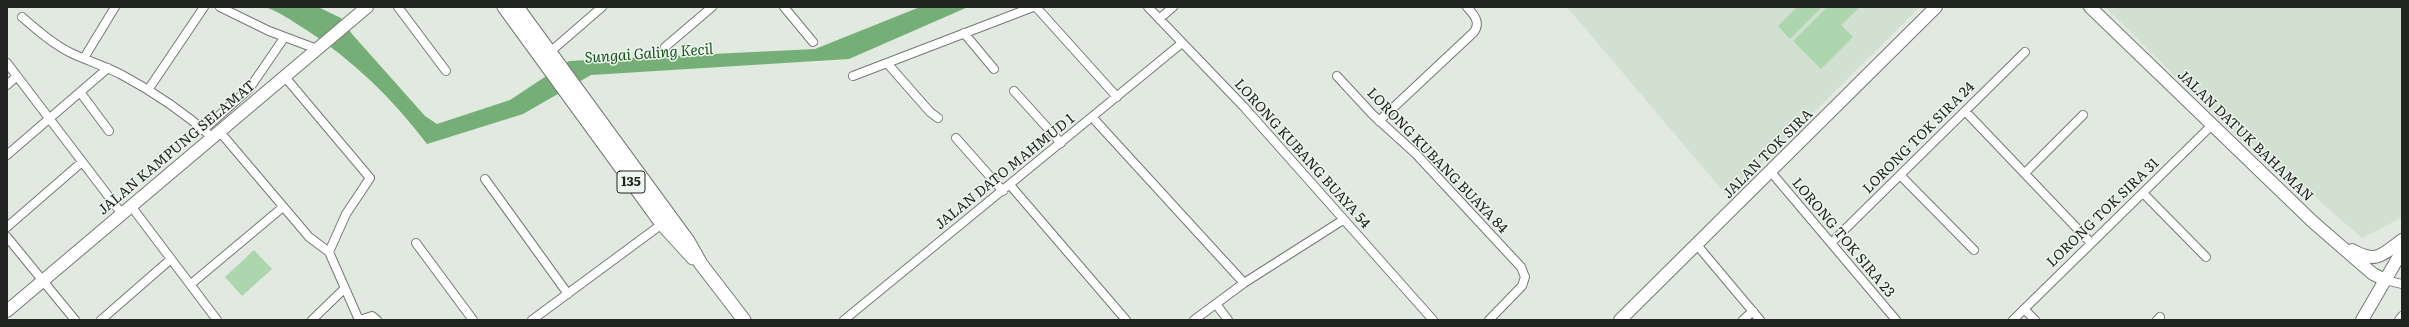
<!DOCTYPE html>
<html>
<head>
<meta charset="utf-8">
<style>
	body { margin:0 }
	#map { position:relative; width:2409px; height:327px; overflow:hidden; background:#e1e9e1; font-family:Literata,serif }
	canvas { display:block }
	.frame { position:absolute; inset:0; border:8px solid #212421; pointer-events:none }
</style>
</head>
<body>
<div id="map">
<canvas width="2409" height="327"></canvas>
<div class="frame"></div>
</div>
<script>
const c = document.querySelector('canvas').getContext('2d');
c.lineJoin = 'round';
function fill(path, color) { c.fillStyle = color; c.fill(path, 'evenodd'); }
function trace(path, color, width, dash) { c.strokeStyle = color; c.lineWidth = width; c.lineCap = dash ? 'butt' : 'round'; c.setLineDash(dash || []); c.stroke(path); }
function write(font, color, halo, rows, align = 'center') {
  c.font = font + ' Literata,serif'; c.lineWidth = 3; c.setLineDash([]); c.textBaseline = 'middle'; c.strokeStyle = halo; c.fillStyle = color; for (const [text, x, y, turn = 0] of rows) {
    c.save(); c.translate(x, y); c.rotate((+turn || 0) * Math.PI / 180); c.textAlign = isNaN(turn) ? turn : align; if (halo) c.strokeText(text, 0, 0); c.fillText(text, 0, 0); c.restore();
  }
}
const built = new Path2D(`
	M1567 7H1920L1728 197Z
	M2105 7H2402L2401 218 2362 238 2257 146 2239 139Z`);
const green = new Path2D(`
	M1797 7H1822L1790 39 1778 26Z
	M1827 7H1860L1841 25 1853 37 1821 69 1793 41Z
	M254 250 272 269 242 296 225 277Z`);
const water = new Path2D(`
	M265 7H318L341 18 352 34 425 116 437 124 510 100 569 61 815 49 920 7H968L849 59 591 75 523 114 427 144C393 99 353 60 305 29 292 21 280 12 265 7Z`);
const street = new Path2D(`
	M220 7 269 31 317 49
	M398 7 446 71
	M784 7 813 42
	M1036 7 1117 97
	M1148 7 1244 107 1433 320
	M22 17C37 30 53 44 71 53 88 61 105 66 122 75 154 92 186 114 213 138
	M1159 19 1173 7
	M964 33 994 69
	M665 47 712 7
	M550 52 602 7
	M84 58 115 7
	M7 63 122 214
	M887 63 930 112 938 118
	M853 76 1033 7
	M1337 76 1373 115 1416 154 1521 267 1525 277 1522 286 1489 320
	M285 77 370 178 346 214 329 252
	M7 85 17 76
	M148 90 204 7
	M1014 91 1061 143
	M80 92 109 131
	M1965 111 2091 243
	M1092 117 1244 283
	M1379 121 1474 32C1481 22 1474 15 1467 7
	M203 130 249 89 284 38
	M220 132 309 237 329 252 359 320
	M956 138 1003 191
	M7 155 108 68
	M1771 172 1896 320
	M2025 173 2083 115
	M1900 175 1974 250
	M485 179 568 294
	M1010 185 1126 320
	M2143 193 2206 257
	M131 206 217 320
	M7 227 82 162
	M7 237 75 320
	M416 243 473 320
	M1831 243 2025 52
	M1697 245 1760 320
	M2385 280 2402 284
	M191 284 283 207
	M1216 304 1228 320
	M2024 309 2035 320
	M101 320 171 259
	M312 320 344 289
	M360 320 372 316 377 320
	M532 320 662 224
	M844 320 1182 43
	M1194 320 1244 283 1343 220
	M1743 320 1753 311
	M2013 320 2211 126
	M2157 320 2160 317
	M2399 320 2402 316`);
const secondary = new Path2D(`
	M2090 7 2313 222 2373 274 2385 280
	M2352 250C2376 264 2382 255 2402 240
	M7 311 367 7
	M1620 320 1936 7
	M2362 320 2402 251`);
const primary = new Path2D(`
	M504 7 662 224 693 258
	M517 7 688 241 701 264 744 320`);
const shields = [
	[631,182,28]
];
const shieldNames = [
	["135",631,182]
];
const streetNames = [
	["JALAN DATUK BAHAMAN",2245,136,44],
	["LORONG TOK SIRA 24",1919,138,-45],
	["JALAN KAMPUNG SELAMAT",177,148,-40],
	["LORONG KUBANG BUAYA 54",1302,154,48],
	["JALAN TOK SIRA",1768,154,-45],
	["LORONG KUBANG BUAYA 84",1437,161,46],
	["JALAN DATO MAHMUD 1",1005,172,-39],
	["LORONG TOK SIRA 31",2103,213,-44],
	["LORONG TOK SIRA 23",1843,238,50]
];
const waterNames = [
	["Sungai Galing Kecil",649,54,-4]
];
fill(built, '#d2e0d2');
fill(green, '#add5ae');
fill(water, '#75af77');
trace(street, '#747a74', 10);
trace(secondary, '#747a74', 14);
trace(primary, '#747a74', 15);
trace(street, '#fff', 8);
trace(secondary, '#fff', 12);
trace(primary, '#fff', 13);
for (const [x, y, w] of shields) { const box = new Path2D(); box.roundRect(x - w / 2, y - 11, w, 22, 3); c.fillStyle = '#eff6ef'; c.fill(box); trace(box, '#212421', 1); }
write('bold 13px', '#212421', null, shieldNames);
write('14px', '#212421', '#eff6ef', streetNames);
write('italic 15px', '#17541f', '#eff6ef', waterNames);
</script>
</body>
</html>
